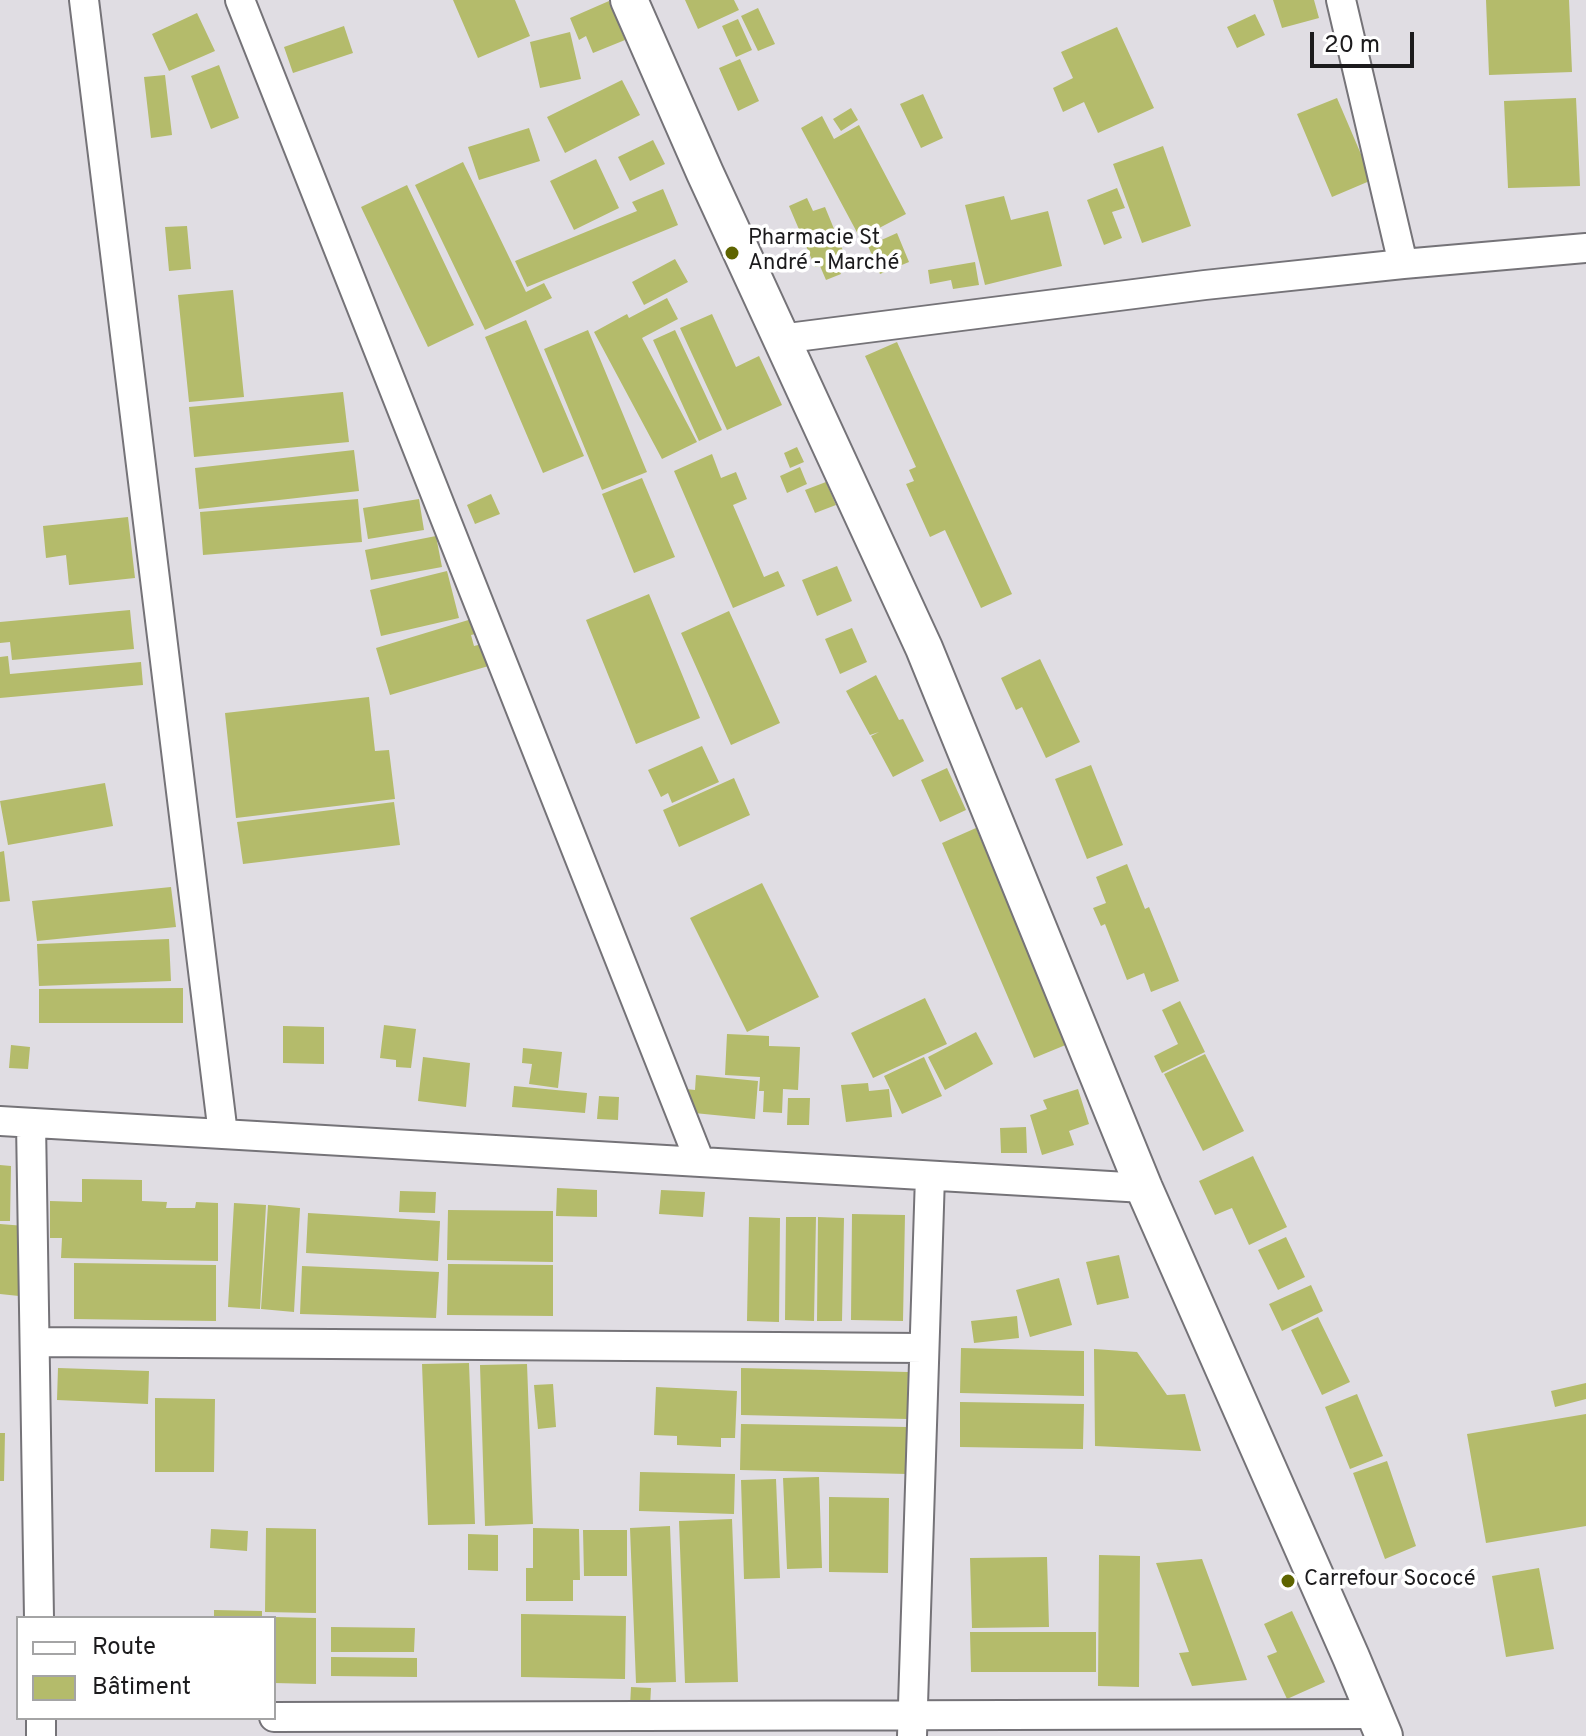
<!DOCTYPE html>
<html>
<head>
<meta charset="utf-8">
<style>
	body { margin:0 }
	#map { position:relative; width:1586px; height:1736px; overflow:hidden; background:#e0dde3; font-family:Overpass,sans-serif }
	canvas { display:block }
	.legend { position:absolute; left:16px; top:1616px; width:260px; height:104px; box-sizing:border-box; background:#fff; border:2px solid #a4a4a5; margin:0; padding:10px 14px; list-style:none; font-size:24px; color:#1c1b1d }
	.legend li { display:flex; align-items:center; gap:16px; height:40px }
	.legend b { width:40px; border:2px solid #a4a4a5 }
	.scale { position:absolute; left:1310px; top:32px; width:104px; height:36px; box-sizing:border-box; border:4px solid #1c1b1d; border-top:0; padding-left:10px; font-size:24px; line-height:28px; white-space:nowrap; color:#1c1b1d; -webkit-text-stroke:6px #fff; paint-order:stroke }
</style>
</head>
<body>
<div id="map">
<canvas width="1586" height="1736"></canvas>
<ul class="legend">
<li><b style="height:10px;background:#fff"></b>Route</li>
<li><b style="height:22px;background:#b4bb6b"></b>Bâtiment</li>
</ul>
<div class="scale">20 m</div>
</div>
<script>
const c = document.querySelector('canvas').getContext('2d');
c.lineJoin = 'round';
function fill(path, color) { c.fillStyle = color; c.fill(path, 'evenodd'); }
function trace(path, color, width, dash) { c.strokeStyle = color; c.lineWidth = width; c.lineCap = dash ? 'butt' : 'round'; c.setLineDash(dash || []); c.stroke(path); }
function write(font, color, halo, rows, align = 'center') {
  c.font = font + ' Overpass,sans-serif'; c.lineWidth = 7; c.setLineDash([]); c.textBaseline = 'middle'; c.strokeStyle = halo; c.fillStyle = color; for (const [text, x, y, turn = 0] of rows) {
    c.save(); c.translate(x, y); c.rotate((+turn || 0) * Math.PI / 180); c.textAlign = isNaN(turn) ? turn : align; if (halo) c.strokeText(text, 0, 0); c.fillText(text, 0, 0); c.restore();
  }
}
const building = new Path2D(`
	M453 0H515L530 36 478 58Z
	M685 0H734L739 10 698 29Z
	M1273 0H1314L1319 18 1282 28Z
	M1486 0H1569L1572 72 1489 75Z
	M609 1 625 40 593 53 586 36 579 40 570 18Z
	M758 8 775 44 758 51 741 16Z
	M197 13 215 51 169 71 152 34Z
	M1255 14 1265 35 1237 48 1227 27Z
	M738 19 752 50 736 57 722 26Z
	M344 26 353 53 293 73 284 47Z
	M1117 27 1154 108 1098 133 1084 102 1063 112 1053 88 1073 78 1061 52Z
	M570 32 581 79 540 88 530 42Z
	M740 59 759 101 738 111 719 68Z
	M219 65 239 118 211 129 191 76Z
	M165 75 172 135 151 138 144 77Z
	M622 80 640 115 565 153 547 117Z
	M923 94 943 138 921 148 900 104Z
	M1337 98 1372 180 1332 197 1297 114Z
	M1576 98 1580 186 1508 188 1504 101Z
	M851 108 858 120 841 131 833 119Z
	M822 116 834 139 859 125 906 214 860 238 801 128Z
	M529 128 540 161 479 180 468 147Z
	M653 140 665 164 630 181 618 157Z
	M1163 146 1191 226 1142 243 1113 164Z
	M596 159 619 208 574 230 550 181Z
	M463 162 526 292 544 283 552 298 485 330 415 185Z
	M407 185 474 325 428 347 361 207Z
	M1117 188 1125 208 1112 212 1122 238 1104 245 1087 200Z
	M663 189 678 225 527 287 515 261 637 211 632 202Z
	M1004 196 1011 220 1048 211 1062 266 985 285 965 205Z
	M807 198 813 211 825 207 846 258 836 262 841 274 826 280 820 266 815 267 789 206Z
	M187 226 191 269 169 271 165 227Z
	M897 233 909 262 880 274 868 246Z
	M675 259 688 282 644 305 632 282Z
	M975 262 979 285 953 289 951 280 930 284 928 270Z
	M233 290 244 397 189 402 178 295Z
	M667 298 678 319 642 338 697 442 662 459 594 332 627 314 629 318Z
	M712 314 736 367 759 356 782 405 727 430 680 328Z
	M526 320 584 456 543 473 485 337Z
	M588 330 647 472 602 490 544 349Z
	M675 330 722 430 699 441 653 340Z
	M897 342 1012 594 981 608 945 530 930 537 906 484 914 481 909 470 916 467 865 356Z
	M343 392 349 442 194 457 189 407Z
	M797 447 804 462 790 468 784 453Z
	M354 450 359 491 199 509 195 468Z
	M712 454 721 478 736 472 747 499 733 505 764 577 778 571 785 586 733 608 674 471Z
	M800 467 807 484 787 493 780 476Z
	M642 478 675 557 634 573 602 494Z
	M826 482 836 505 815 513 805 490Z
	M491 494 500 514 475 524 467 505Z
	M358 499 362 542 203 555 200 512Z
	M419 499 424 530 368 539 363 508Z
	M128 517 135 578 69 585 66 555 46 558 43 526Z
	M436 536 442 567 371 580 365 550Z
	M837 566 852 601 817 616 802 580Z
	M447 571 459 618 381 636 370 590Z
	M649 594 700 718 636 744 586 620Z
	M130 610 134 649 12 660 10 642 0 643V622Z
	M729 611 780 723 731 745 681 633Z
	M475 618 480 633 471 635 474 646 486 643 492 665 390 695 376 648Z
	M852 628 867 662 840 674 825 639Z
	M8 656 10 674 141 662 143 685 0 698V657Z
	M1040 659 1080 742 1046 758 1022 707 1016 710 1001 678Z
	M876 675 899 720 903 719 924 761 893 777 871 736 879 732 870 735 846 691Z
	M369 697 375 751 389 750 395 799 236 818 225 713Z
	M702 746 719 782 672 803 668 793 661 797 648 770Z
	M1091 765 1123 845 1087 859 1055 779Z
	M947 768 966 810 940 822 921 780Z
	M734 778 750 815 679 847 663 810Z
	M105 783 113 826 8 845 0 801Z
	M394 802 400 845 243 864 237 822Z
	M976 828 1068 1044 1034 1058 942 843Z
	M4 851 10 901 0 902V852Z
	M1127 864 1145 909 1149 907 1179 981 1151 992 1144 973 1127 980 1105 924 1101 926 1093 908 1106 903 1096 877Z
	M762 883 819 997 747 1032 690 918Z
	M171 887 176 927 37 941 32 901Z
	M169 939 171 981 39 986 37 944Z
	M183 988V1023H39V989Z
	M925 998 947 1044 873 1078 851 1033Z
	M1180 1001 1205 1052 1162 1073 1154 1056 1178 1044 1162 1010Z
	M384 1025 416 1029 411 1068 396 1067V1060L380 1058Z
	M283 1026 324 1027V1064L283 1063Z
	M976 1032 993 1064 945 1090 928 1057Z
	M727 1034 769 1036V1046L800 1047 798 1090 783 1089 782 1113 763 1112 764 1091H759L760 1077 725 1075Z
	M11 1045 30 1047 28 1069 9 1068Z
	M523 1048 562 1052 558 1088 529 1084 532 1064 522 1063Z
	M1205 1054 1244 1131 1203 1151 1164 1074Z
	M423 1057 470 1063 466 1107 418 1101Z
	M924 1057 942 1096 902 1114 884 1076Z
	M696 1075 758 1081 755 1119 684 1112 686 1089 695 1090Z
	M868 1083 869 1091 889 1089 892 1117 846 1122 841 1085Z
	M514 1086 587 1093 585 1113 512 1107Z
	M1078 1089 1089 1124 1069 1131 1074 1145 1042 1155 1030 1115 1047 1109 1043 1100Z
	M599 1096 619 1097 618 1120 597 1119Z
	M788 1098H810L809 1125H787Z
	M1026 1127 1027 1153H1001L1000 1128Z
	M1253 1156 1287 1227 1249 1245 1232 1208 1215 1215 1199 1181Z
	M0 1165 11 1166 10 1221H0Z
	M82 1179 142 1180V1201L167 1202 166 1208H195L196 1202 218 1203V1261L61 1258 62 1238H50V1201L82 1202Z
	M557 1188 597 1190V1217L556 1216Z
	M661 1190 705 1192 703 1217 659 1214Z
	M400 1191 436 1192 435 1213 399 1212Z
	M234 1203 266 1205 260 1309 228 1307Z
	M268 1205 300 1208 294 1312 261 1309Z
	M448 1210 553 1211V1262L447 1260Z
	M308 1213 440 1221 438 1261 306 1253Z
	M852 1214 905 1215 903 1321 851 1320Z
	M749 1217 780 1218 779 1322 747 1321Z
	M786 1217H816L814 1321 785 1320Z
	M818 1217 844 1218 842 1321H817Z
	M0 1224 25 1226 19 1296 0 1294Z
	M1286 1237 1305 1277 1278 1290 1258 1250Z
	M1119 1255 1129 1298 1097 1305 1086 1262Z
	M74 1263 216 1265V1321L74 1319Z
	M448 1264 553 1265V1316L447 1315Z
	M302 1266 439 1272 436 1318 300 1314Z
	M1059 1278 1072 1325 1030 1337 1016 1290Z
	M1311 1285 1323 1311 1282 1331 1269 1304Z
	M1017 1316 1019 1338 974 1343 971 1321Z
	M1318 1317 1350 1382 1322 1395 1291 1330Z
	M961 1348 1084 1351V1396L960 1393Z
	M1094 1349 1137 1352 1167 1395 1185 1394 1201 1451 1095 1446Z
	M469 1363 475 1524 428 1525 422 1364Z
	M527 1364 533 1524 485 1526 480 1365Z
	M58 1368 149 1371 148 1404 57 1400Z
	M741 1368 908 1372 907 1419 741 1415Z
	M1586 1383V1399L1555 1407 1551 1391Z
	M553 1384 556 1427 538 1429 534 1385Z
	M656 1387 737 1391 735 1438H721V1447L677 1445V1436L654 1435Z
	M1357 1394 1383 1456 1350 1469 1325 1407Z
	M155 1398 215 1399 214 1472H155Z
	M960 1402 1084 1404 1083 1449 960 1447Z
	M1586 1414V1526L1486 1543 1467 1434Z
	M741 1424 907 1427V1474L740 1470Z
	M0 1433H5L4 1481H0Z
	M1387 1461 1416 1546 1385 1559 1353 1473Z
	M640 1472 735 1474 734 1514 639 1511Z
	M819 1477 822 1568 787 1569 783 1478Z
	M776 1479 780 1578 744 1579 741 1480Z
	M829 1497 889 1498 888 1573 829 1572Z
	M732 1519 738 1682 685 1683 679 1521Z
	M670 1526 676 1682 636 1683 630 1528Z
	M266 1528 316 1529V1613L265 1612Z
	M533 1528 579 1529 580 1580H573V1601H526V1568H533Z
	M211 1529 248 1531 247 1551 210 1548Z
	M583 1530H627V1576H584Z
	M468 1534 498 1535V1571L468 1570Z
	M1099 1555 1140 1556 1139 1687 1098 1686Z
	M1047 1557 1049 1627 972 1628 970 1558Z
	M1202 1559 1247 1680 1192 1686 1179 1653 1189 1652 1156 1563Z
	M1539 1568 1554 1649 1506 1657 1492 1576Z
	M214 1610 262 1611V1618H214Z
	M1292 1611 1325 1682 1287 1699 1267 1656 1277 1652 1264 1624Z
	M521 1614 626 1616 625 1679 521 1677Z
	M274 1617 316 1618V1684L274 1683Z
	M331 1627 415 1628 414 1652H331Z
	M970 1632H1096V1672H971Z
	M331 1657 417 1658V1677L331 1676Z
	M631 1687 651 1688 650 1707 630 1706Z`);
const minor = new Path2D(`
	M84 0 223 1134
	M240 0 700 1162
	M1341 0 1403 264
	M780 339 1205 285 1403 264 1586 248
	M0 1121 1144 1188
	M31 1123 39 1618
	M35 1342 924 1348
	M274 1717 1375 1714
	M41 1718V1736
	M912 1736 930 1176`);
const tertiary = new Path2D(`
	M629 0 705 173 924 648 1144 1188 1351 1657 1384 1736`);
const markers = [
	[732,253,8,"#5e6400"],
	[1288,1581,8,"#5e6400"]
];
const poiNames = [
	["Pharmacie St",748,240],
	["André - Marché",748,265],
	["Carrefour Sococé",1304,1581]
];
fill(building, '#b4bb6b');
trace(minor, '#757378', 32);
trace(tertiary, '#757378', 40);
trace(minor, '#fff', 28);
trace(tertiary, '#fff', 36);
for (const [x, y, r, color] of markers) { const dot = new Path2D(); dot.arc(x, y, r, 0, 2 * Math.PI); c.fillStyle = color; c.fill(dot); trace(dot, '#fff', 3); }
write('22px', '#1c1b1d', '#fff', poiNames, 'left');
</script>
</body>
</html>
